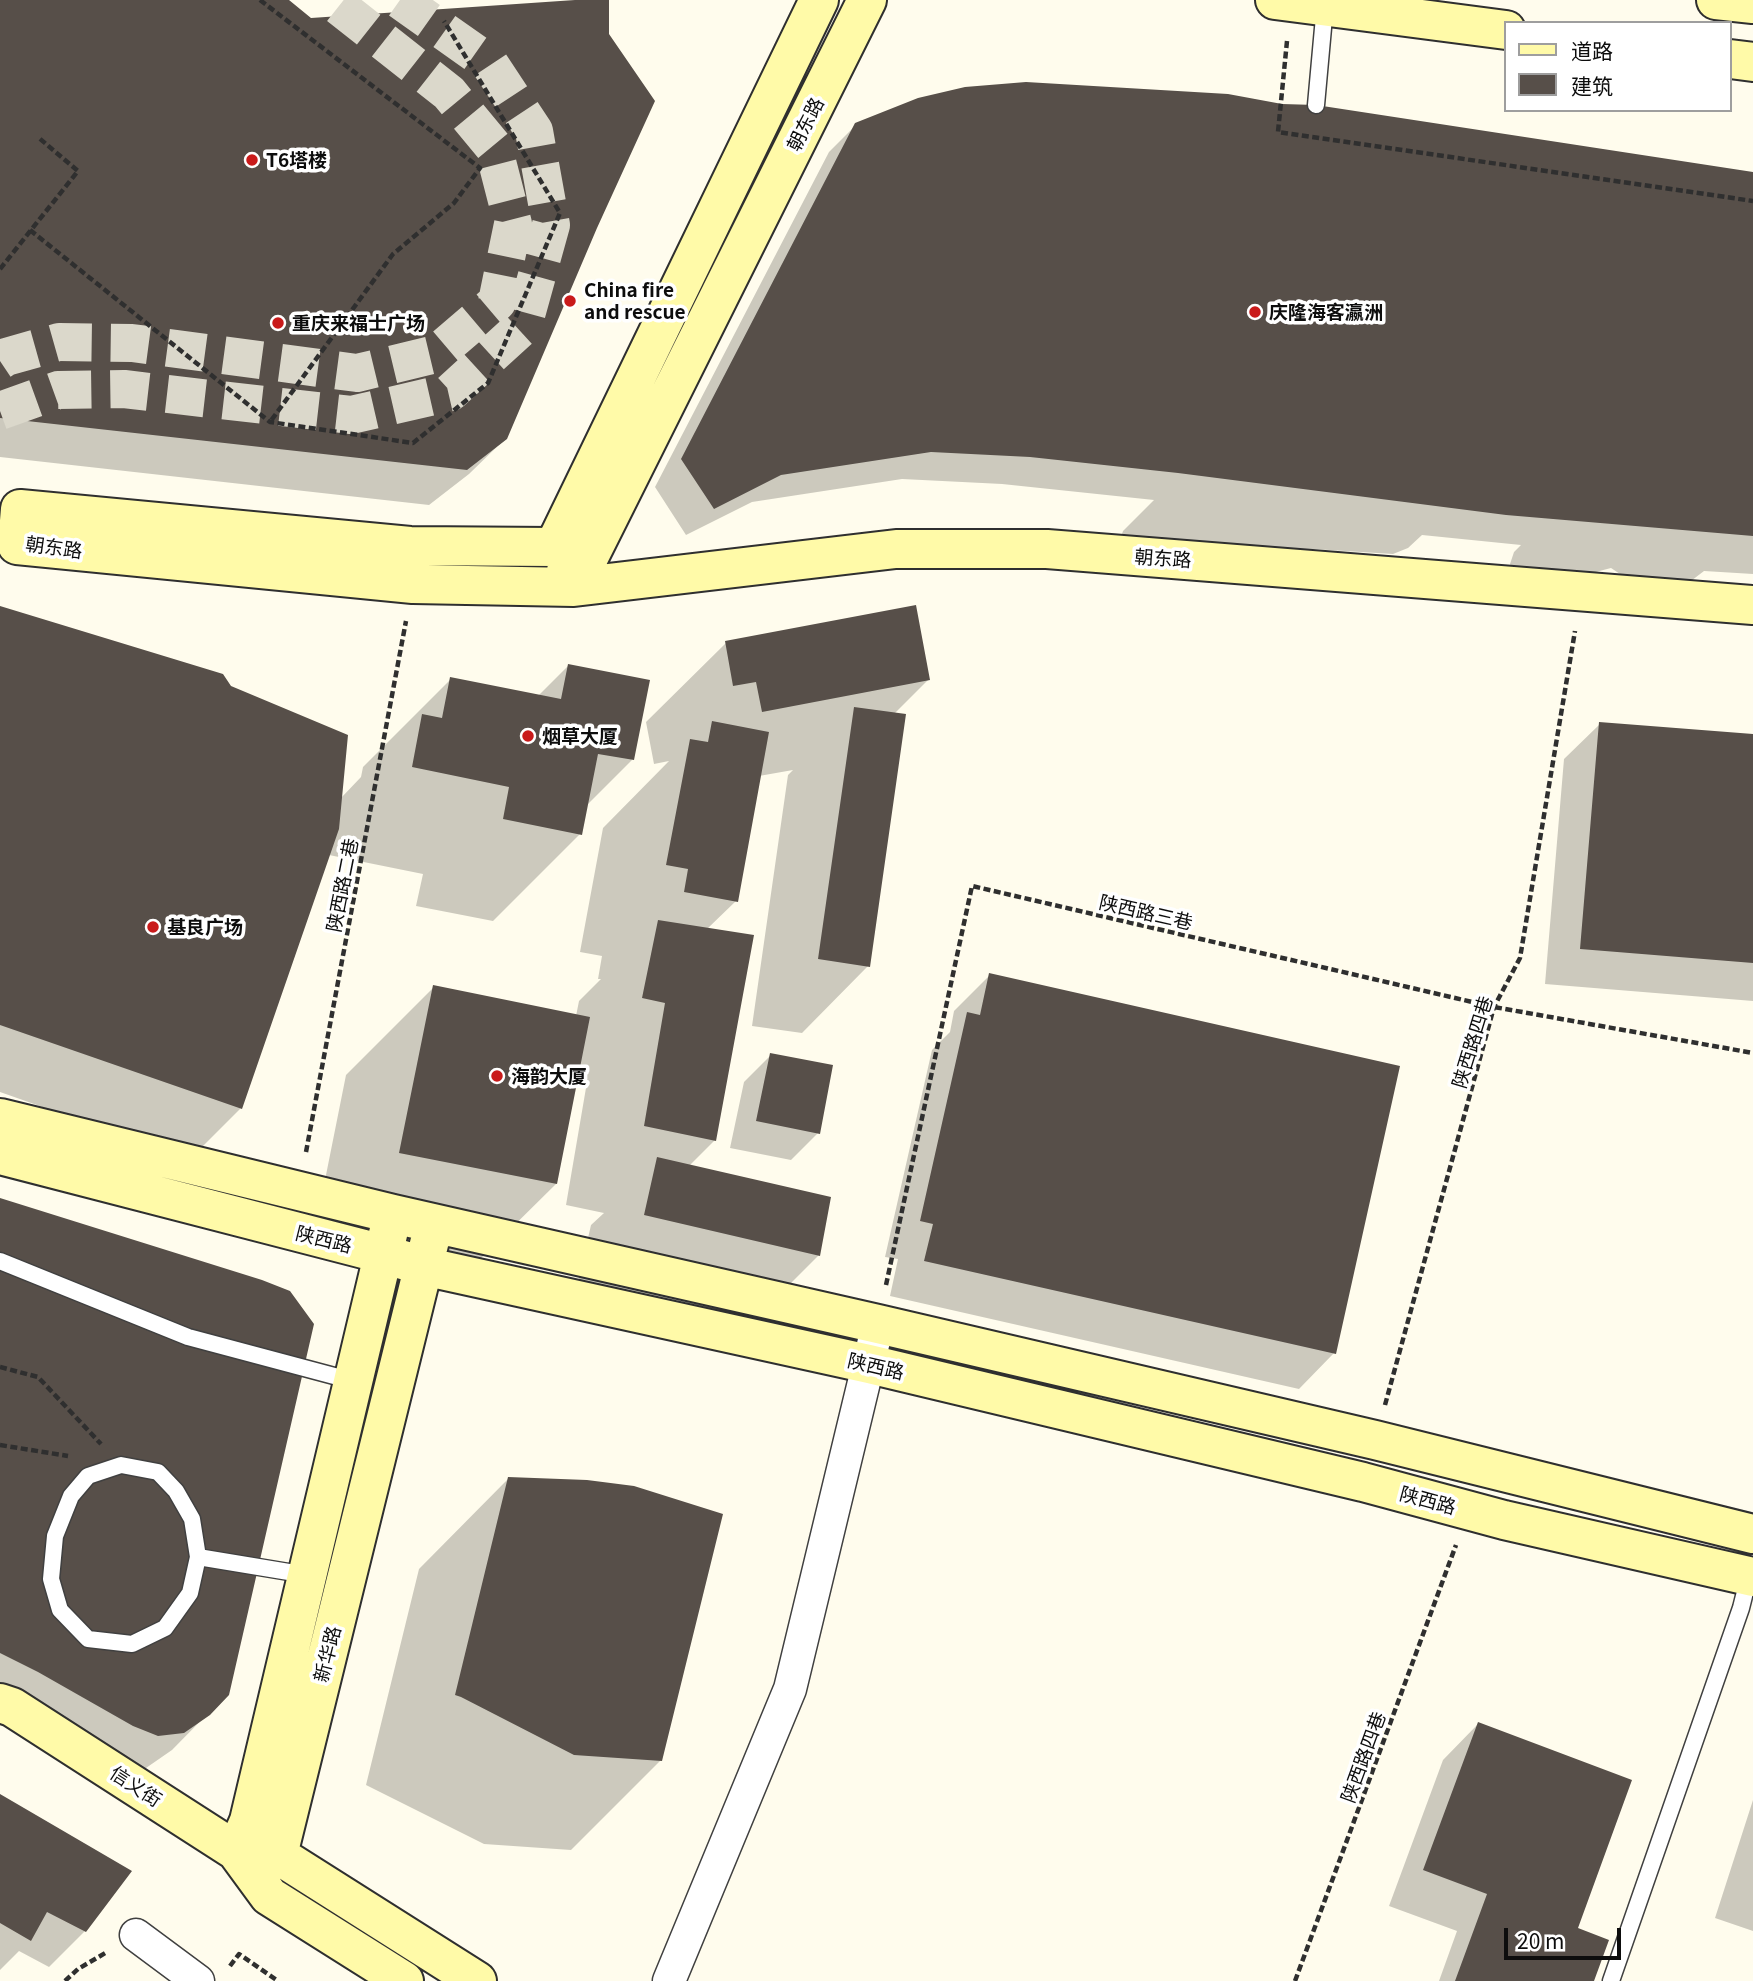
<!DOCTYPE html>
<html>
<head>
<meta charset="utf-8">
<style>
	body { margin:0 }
	#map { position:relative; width:1753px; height:1981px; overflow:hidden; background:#fffced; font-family:Georgia,"Noto Sans SC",serif }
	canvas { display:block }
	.legend { position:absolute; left:1504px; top:21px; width:228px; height:91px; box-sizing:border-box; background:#fff; border:2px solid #9e9e9e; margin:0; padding:9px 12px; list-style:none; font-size:21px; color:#0d0d0d }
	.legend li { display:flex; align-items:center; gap:14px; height:35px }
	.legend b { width:35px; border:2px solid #9e9e9e }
	.scale { position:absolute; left:1504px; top:1928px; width:117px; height:32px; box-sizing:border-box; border:4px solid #0d0d0d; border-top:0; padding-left:9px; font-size:21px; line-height:24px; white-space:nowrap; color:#0d0d0d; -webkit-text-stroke:5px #fff; paint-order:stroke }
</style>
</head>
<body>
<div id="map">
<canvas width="1753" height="1981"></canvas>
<ul class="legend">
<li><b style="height:9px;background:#fffaa8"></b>道路</li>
<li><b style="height:19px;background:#574f49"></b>建筑</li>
</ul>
<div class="scale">20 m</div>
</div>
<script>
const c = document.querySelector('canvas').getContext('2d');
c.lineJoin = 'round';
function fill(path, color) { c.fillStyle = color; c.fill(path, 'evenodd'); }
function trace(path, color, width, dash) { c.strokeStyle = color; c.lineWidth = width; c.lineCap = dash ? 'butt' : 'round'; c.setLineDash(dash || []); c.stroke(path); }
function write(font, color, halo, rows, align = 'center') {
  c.font = font + ' Georgia,"Noto Sans SC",serif'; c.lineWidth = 7; c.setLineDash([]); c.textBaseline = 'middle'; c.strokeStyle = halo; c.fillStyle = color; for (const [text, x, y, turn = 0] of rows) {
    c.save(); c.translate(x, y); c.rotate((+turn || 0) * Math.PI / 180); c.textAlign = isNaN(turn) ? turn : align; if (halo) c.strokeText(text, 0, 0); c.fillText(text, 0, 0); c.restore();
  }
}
const shadow = new Path2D(`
	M0 0H286L311 19 608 0 596 228 506 438 469 474 429 505 0 457Z
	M1282 105 1753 174V574L1704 571 1687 584H1635L1611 568 1546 585 1513 573 1510 564 1514 552 1521 545 1422 535 1408 548 1393 554 1313 549 1295 562 1119 543 1123 531 1154 500 1002 484 902 479 752 502 686 535 655 487 829 152 856 125Z
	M0 608 229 688 341 798 361 777 363 767 451 679 538 696 568 666 632 760 586 806 580 834 493 921 416 906 423 874 329 855 240 1109 190 1159 0 1092Z
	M726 643 928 680 894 714 868 966 802 1033 752 1026 788 775 793 770 759 776 736 901 707 929 715 1140 689 1166 819 1255 752 1322 578 1282 591 1225 604 1213 566 1205 587 1082 576 1080 556 1184 468 1271 313 1240 346 1075 434 987 576 1016 579 1001 601 979H598L602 956 580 952 603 828 669 761 654 764 646 722Z
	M1600 724 1753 736V1001L1545 984 1564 759Z
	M990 975 1334 1353 1299 1389 890 1296 898 1259 885 1257 932 1050 950 1032 954 1011Z
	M771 1055 818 1133 791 1160 730 1148 744 1082Z
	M0 1200 227 1694 172 1750 146 1768 121 1771 0 1706Z
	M508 1479 661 1760 571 1850 484 1844 366 1785 419 1569Z
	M1478 1724 1577 1927 1592 1981H1439L1457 1931 1389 1906 1443 1760Z
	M0 1796 85 1931 49 1967 19 1951 0 1970Z
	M1753 1800V1931L1715 1918Z`);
const building = new Path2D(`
	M0 0H289L311 18 575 0H609V34L655 101 597 228 507 439 467 470 0 418Z
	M1026 82 1228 94 1282 104 1316 105 1753 172V536L1506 515 1178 473 1030 457 931 452 781 475 714 509 681 459 855 123 918 98 965 87Z
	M916 605 930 680 762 712 756 682 733 686 725 641Z
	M0 606 223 674 231 686 348 735 339 829 242 1109 0 1025Z
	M568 664 650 680 634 760 598 754 582 835 503 819 509 787 412 767 422 714 442 718 450 677 561 699Z
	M854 707 906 714 870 967 818 959Z
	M712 721 769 732 738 902 684 892 688 869 666 865 690 739 708 742Z
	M1599 722 1753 734V963L1580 949Z
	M658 920 754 935 716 1141 644 1126 665 1003 642 998Z
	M989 973 1400 1066 1336 1354 924 1261 933 1224 920 1221 967 1012 980 1015Z
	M433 985 590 1017 557 1184 399 1153Z
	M770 1053 833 1065 820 1134 756 1121Z
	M657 1157 831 1197 820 1256 644 1215Z
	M0 1198 262 1280 290 1291 314 1324 229 1695 210 1715 184 1733 158 1736 133 1726 38 1672 0 1653Z
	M508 1477 587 1480 634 1486 723 1514 662 1761 574 1755 461 1697 455 1695Z
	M1478 1722 1632 1780 1578 1928 1609 1940 1594 1981H1455L1487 1894 1423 1870Z
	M0 1794 132 1871 86 1932 47 1912 31 1941 0 1923Z`);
const secondaryTunnel = new Path2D(`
	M0 361 6 357 59 342 132 343 357 373 436 354 497 302 513 224 493 146 449 93 331 0
	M0 411 58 390 124 389 351 415 451 392 523 326 551 225 534 131 489 63 400 0`);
const path = new Path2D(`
	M260 0 480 168 454 203 393 254 270 422
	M1287 41 1278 132 1753 201
	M30 230 270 422 413 443 488 383 560 213 444 21
	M0 269 78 171 39 138
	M306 1152 406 621
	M886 1285 972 886 1494 1007 1753 1053
	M0 1367 38 1377 101 1444
	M1385 1405 1494 1007 1520 958 1575 631
	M0 1445 68 1456
	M230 1966 239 1954 278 1981
	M65 1981 78 1969 107 1952
	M1295 1981 1456 1545`);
const lane = new Path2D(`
	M1316 105 1325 6
	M0 1261 188 1337 353 1381
	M121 1465 158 1472 176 1491 192 1519 198 1557 190 1593 165 1628 132 1644 88 1639 60 1610 51 1579 55 1536 71 1496 88 1476Z
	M198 1557 307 1575
	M1611 1981 1741 1608 1749 1576`);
const street = new Path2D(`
	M136 1935 198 1981
	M669 1981 790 1689 878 1324`);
const secondary = new Path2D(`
	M819 0 554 547 410 546 20 509 17 545 413 584 574 587 867 0
	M1275 0 1506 30
	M1716 0 1753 4
	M1730 59 1753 62
	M566 571 574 587 896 549H1047L1753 605
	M0 1118 393 1214 878 1324 1375 1440 1753 1534
	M0 1155 383 1254 423 1266 869 1364 1363 1482 1504 1520 1753 1577
	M389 1230 249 1821 236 1851 269 1896 404 1981
	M430 1240 278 1855 477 1981
	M0 1703 12 1707 236 1851 262 1854`);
const markers = [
	[252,160,7,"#c91a1a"],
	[570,301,7,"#c91a1a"],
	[1255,312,7,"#c91a1a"],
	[278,323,7,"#c91a1a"],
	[528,736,7,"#c91a1a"],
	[153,927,7,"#c91a1a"],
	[497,1076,7,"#c91a1a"]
];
const streetNames = [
	["朝东路",805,124,-63],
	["朝东路",54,547,8],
	["朝东路",1163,558,4],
	["陕西路二巷",342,885,-79],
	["陕西路三巷",1146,912,13],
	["陕西路四巷",1472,1042,-73],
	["陕西路",324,1239,14],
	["陕西路",876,1366,13],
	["陕西路",1428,1500,15],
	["新华路",327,1654,-76],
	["陕西路四巷",1363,1757,-70],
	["信义街",136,1786,33]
];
const poiNames = [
	["T6塔楼",266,160],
	["China fire",584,290],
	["and rescue",584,312],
	["庆隆海客瀛洲",1269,312],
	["重庆来福士广场",292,323],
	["烟草大厦",542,736],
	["基良广场",167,927],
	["海韵大厦",511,1076]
];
fill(shadow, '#0003');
fill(building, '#574f49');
trace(secondaryTunnel, '#dbd8cb', 38, [38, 19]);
trace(lane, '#404040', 19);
trace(street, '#404040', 35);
trace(secondary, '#2f2f2f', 42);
trace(path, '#2f2f2f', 4.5, [7, 3.5]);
trace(lane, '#fff', 16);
trace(street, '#fff', 32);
trace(secondary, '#fffaa8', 38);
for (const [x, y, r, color] of markers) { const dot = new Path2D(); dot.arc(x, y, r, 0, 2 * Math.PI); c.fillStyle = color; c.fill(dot); trace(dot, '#fff', 2.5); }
write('19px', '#0d0d0d', '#fff', streetNames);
write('bold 19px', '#0d0d0d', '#fff', poiNames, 'left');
</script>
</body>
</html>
